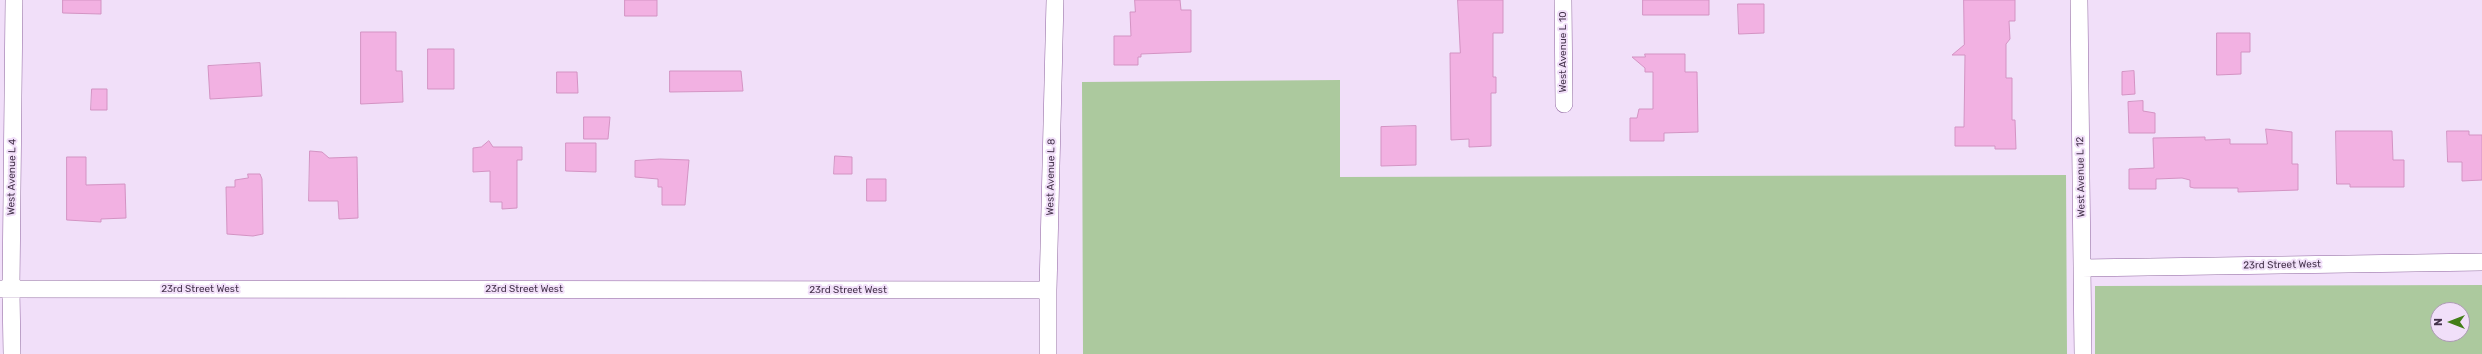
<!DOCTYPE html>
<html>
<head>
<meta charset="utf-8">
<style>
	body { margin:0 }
	#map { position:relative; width:2482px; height:354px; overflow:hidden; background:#f1dff9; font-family:Rubik,sans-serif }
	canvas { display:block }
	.north { position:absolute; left:2430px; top:302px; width:40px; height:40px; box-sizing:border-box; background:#f1dff9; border:1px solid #ac9ab3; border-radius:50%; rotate:270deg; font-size:11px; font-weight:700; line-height:16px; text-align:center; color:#44324b }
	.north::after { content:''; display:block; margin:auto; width:14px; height:18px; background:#437e18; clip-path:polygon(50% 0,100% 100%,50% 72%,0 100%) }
</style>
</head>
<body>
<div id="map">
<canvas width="2482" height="354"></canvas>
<div class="north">N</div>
</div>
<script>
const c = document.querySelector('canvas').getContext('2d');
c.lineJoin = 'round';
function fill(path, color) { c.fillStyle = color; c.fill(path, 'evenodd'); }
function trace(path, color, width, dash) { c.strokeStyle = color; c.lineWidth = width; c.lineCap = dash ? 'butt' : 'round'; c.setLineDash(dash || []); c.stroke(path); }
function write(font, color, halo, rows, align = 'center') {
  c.font = font + ' Rubik,sans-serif'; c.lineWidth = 4; c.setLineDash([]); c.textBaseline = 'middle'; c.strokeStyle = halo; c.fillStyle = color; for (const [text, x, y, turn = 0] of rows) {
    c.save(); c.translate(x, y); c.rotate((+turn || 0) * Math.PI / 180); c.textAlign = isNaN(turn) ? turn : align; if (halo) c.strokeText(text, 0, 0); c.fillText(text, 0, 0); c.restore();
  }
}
const green = new Path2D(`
	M1340 80V177L2066 175 2067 354H1083L1082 82Z
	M2482 285V354H2095V286ZM2438 310H2462V334H2438Z`);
const building = new Path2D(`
	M63 0H101V14L63 13Z
	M625 0H657V16H625Z
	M1135 0H1180L1181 10H1191V52L1141 54V57H1138V65H1114V36H1131L1130 12H1135Z
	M1458 0H1503V33H1493V77H1496V93H1491V146L1469 147V139L1451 140 1450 53H1460Z
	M1643 0H1709V15H1643Z
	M1964 0H2015V21H2009L2010 39 2006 44V78H2012V120H2015L2016 149H1995V146H1955V127H1964L1965 55H1952L1964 45Z
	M1738 4H1764V33L1739 34Z
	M361 32H396V71H402L403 102 361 104Z
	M2217 33H2250V52H2241V74L2217 75Z
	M428 49H454V89H428Z
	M1645 54H1685V72H1697L1698 132 1664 133V141H1630V118H1637L1639 109H1653V72H1645V68L1632 57H1645Z
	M260 63 262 96 210 99 208 66Z
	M670 71H741L743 91 670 92Z
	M2134 71 2135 94 2122 95V72Z
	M557 72H577L578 93H557Z
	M92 89H107V110H91Z
	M2143 101V111L2155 113V133H2129L2128 102Z
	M584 117H610L608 139H584Z
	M1416 126V165L1381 166V127Z
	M2266 129 2292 132V164H2298V190L2238 192V188H2194L2190 187V180L2182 178 2156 179V189H2129V169L2154 168 2153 138 2205 137V140L2230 139V144H2267Z
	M2336 131H2392L2393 160H2404V187H2350V184H2337Z
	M2447 131H2469V135H2482V180L2462 181V162H2448Z
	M489 141 493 147H522V160H517V208L502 209V202H490V171L473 172V148L481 147Z
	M566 143H596V172L566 171Z
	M310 151 322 152 329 158 357 157 358 218 339 219 338 201H309Z
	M835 156 852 157V174H834Z
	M67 157H86V185L125 184 126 218 101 219V222L67 220Z
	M660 159 689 160 685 205H662V187H658V179L635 177V161Z
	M248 174H260L262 179 263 234 253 236 227 234 226 187H235V180L248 178Z
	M867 179H886V201H867Z`);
const street = new Path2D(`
	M1563 0 1564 104
	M2079 0 2083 354
	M2082 268 2482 262
	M0 289 1048 290
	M12 354 11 289 14 0
	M1048 354V290L1055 0`);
const streetNames = [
	["West Avenue L 10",1563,52,-90],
	["West Avenue L 4",12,177,-89],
	["West Avenue L 8",1051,177,-89],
	["West Avenue L 12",2081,177,-91],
	["23rd Street West",2282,265,-1],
	["23rd Street West",200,289],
	["23rd Street West",524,289],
	["23rd Street West",848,290]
];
fill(green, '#acc99e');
fill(building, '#f2b1e2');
trace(building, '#d393c3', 1);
trace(street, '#8e659f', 18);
trace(street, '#fff', 17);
write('10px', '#44324b', '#f1dff9', streetNames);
</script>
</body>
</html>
